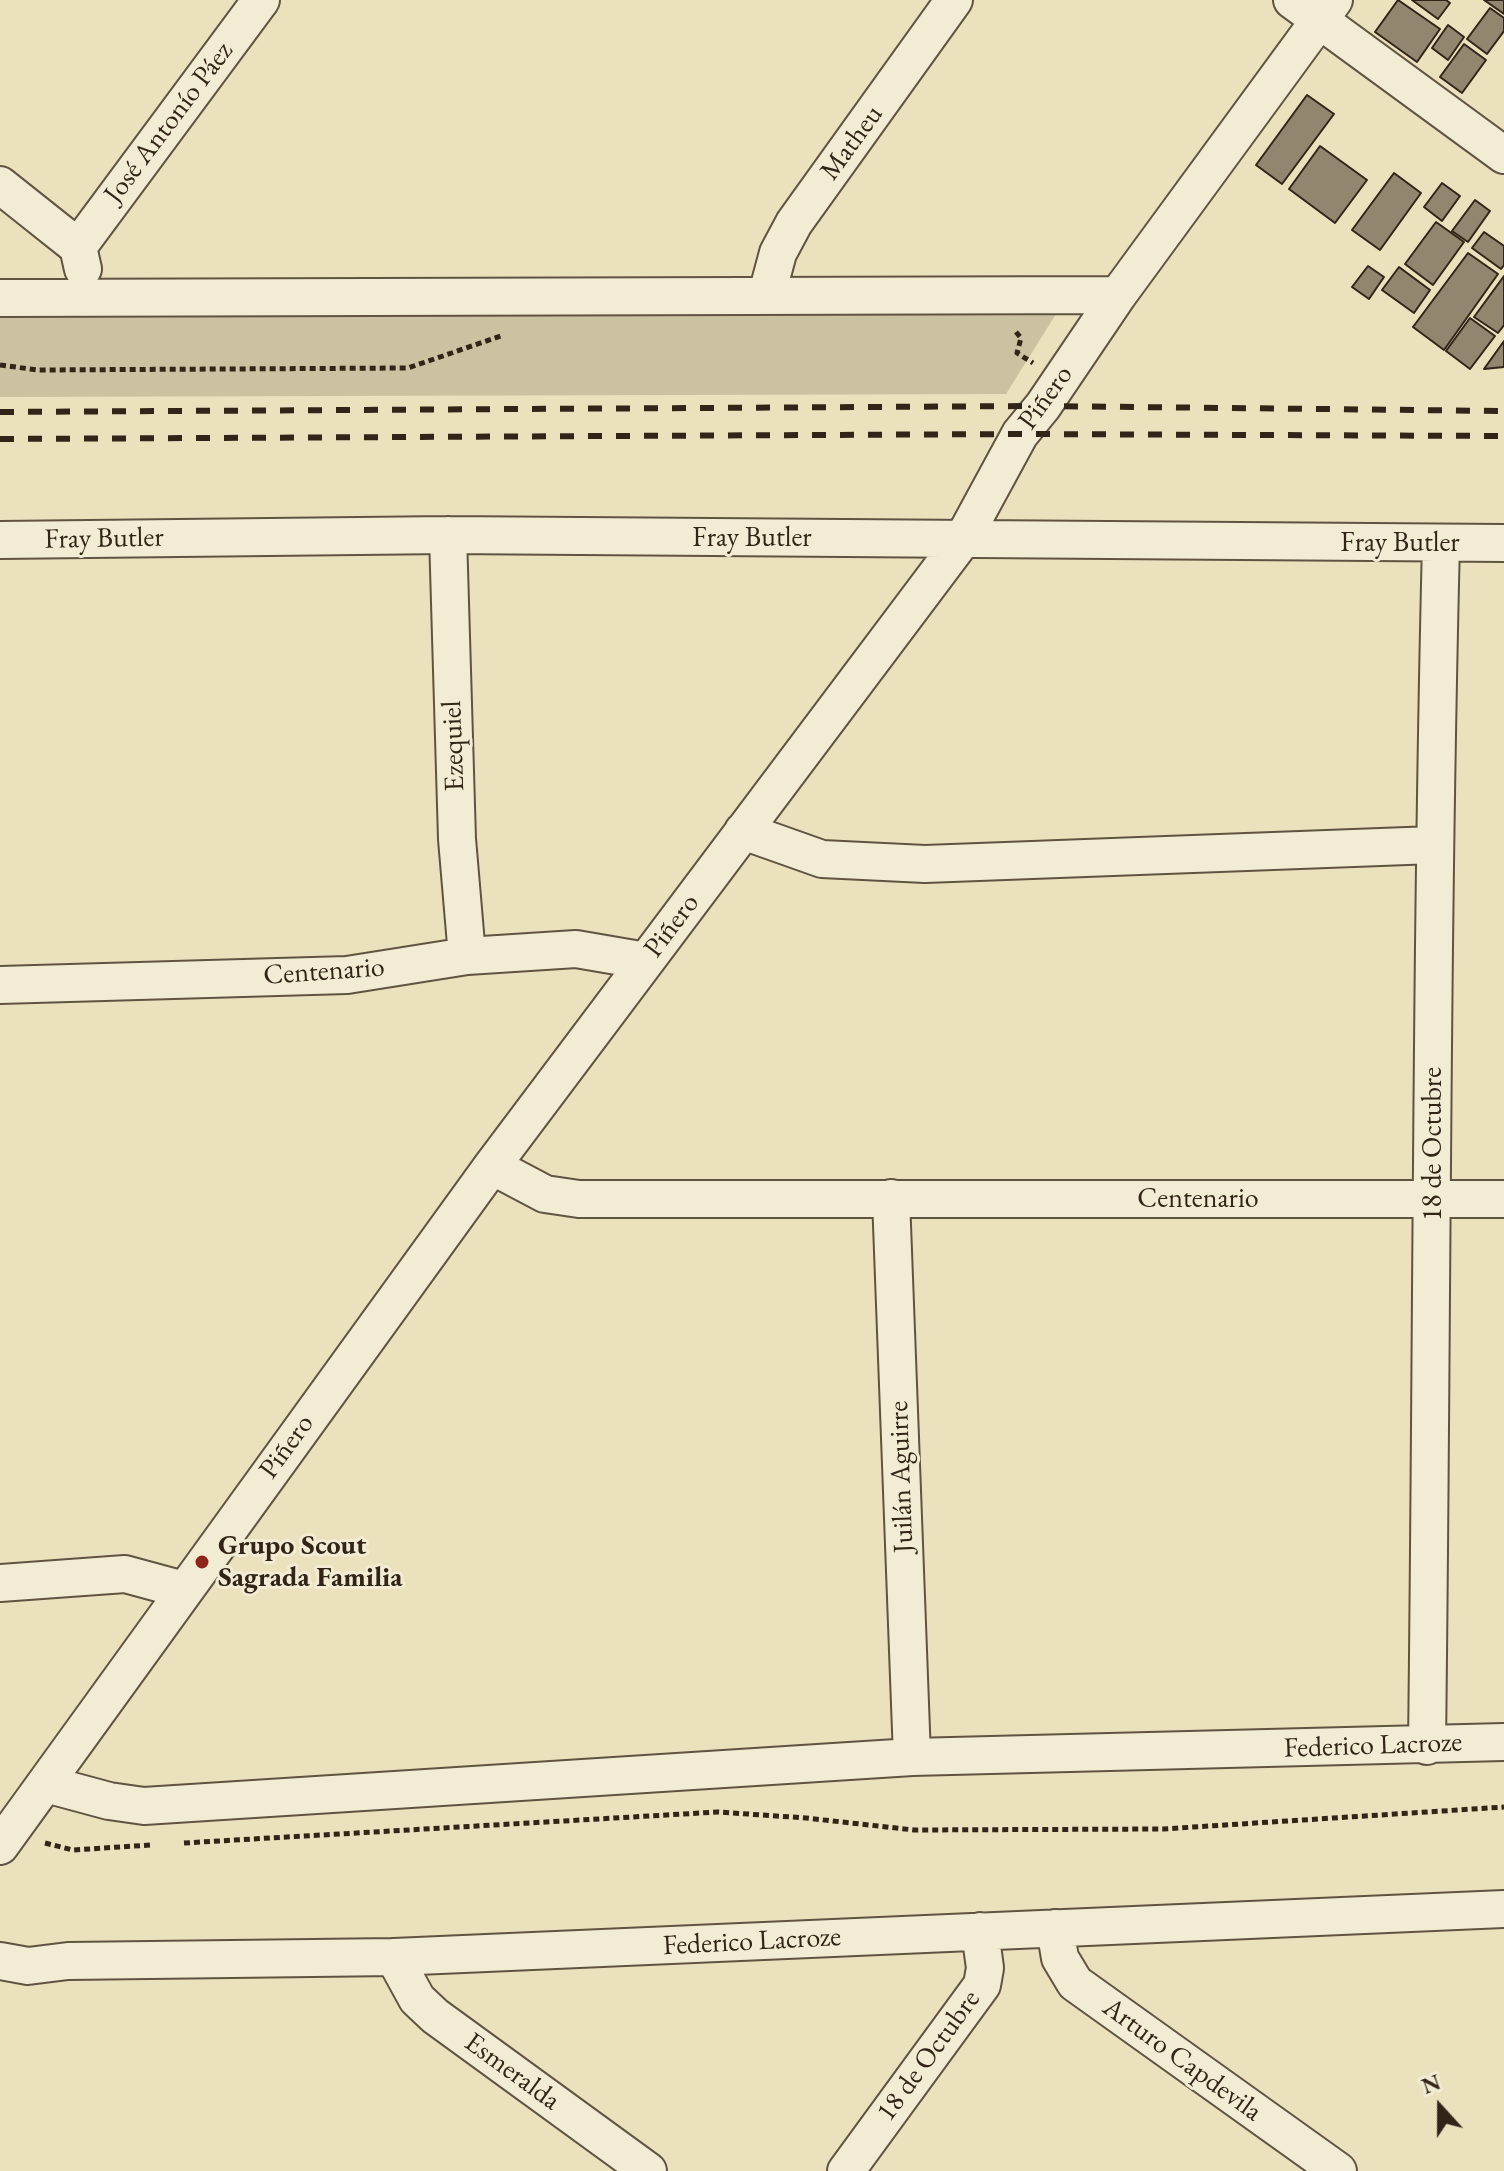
<!DOCTYPE html>
<html>
<head>
<meta charset="utf-8">
<style>
	body { margin:0 }
	#map { position:relative; width:1504px; height:2171px; overflow:hidden; background:#ebe1bd; font-family:"EB Garamond",serif }
	canvas { display:block }
	.north { position:absolute; left:1400px; top:2067px; width:80px; height:80px; -webkit-text-stroke:6px #f2ecd4; paint-order:stroke; rotate:339deg; font-size:22px; font-weight:700; line-height:32px; text-align:center; color:#332418 }
	.north::after { content:''; display:block; margin:auto; width:28px; height:36px; background:#332418; clip-path:polygon(50% 0,100% 100%,50% 72%,0 100%) }
</style>
</head>
<body>
<div id="map">
<canvas width="1504" height="2171"></canvas>
<div class="north">N</div>
</div>
<script>
const c = document.querySelector('canvas').getContext('2d');
c.lineJoin = 'round';
function fill(path, color) { c.fillStyle = color; c.fill(path, 'evenodd'); }
function trace(path, color, width, dash) { c.strokeStyle = color; c.lineWidth = width; c.lineCap = dash ? 'butt' : 'round'; c.setLineDash(dash || []); c.stroke(path); }
function write(font, color, halo, rows, align = 'center') {
  c.font = font + ' "EB Garamond",serif'; c.lineWidth = 6; c.setLineDash([]); c.textBaseline = 'middle'; c.strokeStyle = halo; c.fillStyle = color; for (const [text, x, y, turn = 0] of rows) {
    c.save(); c.translate(x, y); c.rotate((+turn || 0) * Math.PI / 180); c.textAlign = isNaN(turn) ? turn : align; if (halo) c.strokeText(text, 0, 0); c.fillText(text, 0, 0); c.restore();
  }
}
const green = new Path2D(`
	M1009 312 1056 314 1006 394 0 397V313Z`);
const building = new Path2D(`
	M1398 0 1440 29 1417 62 1375 32Z
	M1412 0H1446L1450 3 1438 19Z
	M1484 0H1504V14Z
	M1490 8 1504 18V31L1487 54 1467 39Z
	M1448 25 1464 37 1448 60 1432 48Z
	M1464 44 1486 60 1462 93 1440 77Z
	M1307 95 1334 114 1282 184 1256 165Z
	M1320 146 1367 180 1335 223 1289 189Z
	M1394 173 1421 193 1380 250 1352 230Z
	M1442 183 1460 196 1442 221 1424 207Z
	M1475 200 1490 211 1468 242 1452 231Z
	M1436 222 1464 242 1433 285 1405 264Z
	M1484 232 1504 246V265L1501 269 1472 248Z
	M1468 253 1498 274 1444 350 1413 327Z
	M1368 266 1384 277 1369 299 1352 287Z
	M1399 267 1430 290 1414 313 1382 290Z
	M1504 276V325L1498 333 1474 317Z
	M1470 318 1495 336 1470 369 1446 351Z
	M1504 341V367L1484 369Z`);
const path = new Path2D(`
	M1016 332 1021 338 1017 353 1033 363
	M0 365 38 370 408 368 501 336
	M45 1843 73 1850 150 1845
	M184 1843 718 1812 806 1818 914 1830 1163 1829 1504 1807`);
const minor = new Path2D(`
	M1292 0 1504 155
	M0 185 78 247 83 269
	M78 247 261 0
	M767 294 778 253 794 223 954 0
	M0 298 1118 295
	M448 535 457 839 467 956
	M0 540 448 535 1504 543
	M743 831 822 859 925 864 1434 845
	M0 985 347 975 467 956 576 949 646 961
	M492 1166 545 1194 579 1199H1504
	M891 1198 912 1757
	M0 1583 125 1574 184 1590
	M1427 1746C1432 1345 1431 944 1441 543
	M46 1784 109 1801 144 1806 912 1757 1504 1742
	M0 1846 492 1166 963 539 1020 434 1043 406 1118 295 1334 0
	M1055 1928 1060 1958 1075 1983 1338 2171
	M394 1957 417 1999 435 2016 648 2171
	M0 1961 28 1966 68 1961 394 1957 1504 1909
	M846 2171 982 1985 985 1968 980 1931`);
const rail = new Path2D(`
	M0 412 1043 406 1504 411
	M0 439 1020 434 1504 436`);
const markers = [
	[202,1562,8,"#8f2418"]
];
const streetNames = [
	["José Antonío Páez",169,123,-53],
	["Matheu",852,143,-54],
	["Piñero",1046,398,-54],
	["Fray Butler",752,538],
	["Fray Butler",104,539,-1],
	["Fray Butler",1400,543],
	["Ezequiel",454,746,-92],
	["Piñero",672,926,-53],
	["Centenario",324,972,-4],
	["18 de Octubre",1433,1144,-90],
	["Centenario",1198,1199],
	["Piñero",287,1447,-54],
	["Juilán Aguirre",902,1477,-92],
	["Federico Lacroze",1373,1746,-2],
	["Federico Lacroze",752,1942,-3],
	["18 de Octubre",929,2056,-54],
	["Arturo Capdevila",1182,2060,36],
	["Esmeralda",512,2072,36]
];
const poiNames = [
	["Grupo Scout",218,1546],
	["Sagrada Familia",218,1578]
];
fill(green, '#ccc1a1');
fill(building, '#93866e');
trace(building, '#332418', 2);
trace(minor, '#615341', 40);
trace(path, '#332418', 5, [6, 4]);
trace(minor, '#f2ecd4', 36);
trace(rail, '#332418', 6, [14, 14]);
for (const [x, y, r, color] of markers) { const dot = new Path2D(); dot.arc(x, y, r, 0, 2 * Math.PI); c.fillStyle = color; c.fill(dot); trace(dot, '#f2ecd4', 3); }
write('28px', '#332418', '#f2ecd4', streetNames);
write('bold 28px', '#332418', '#f2ecd4', poiNames, 'left');
</script>
</body>
</html>
